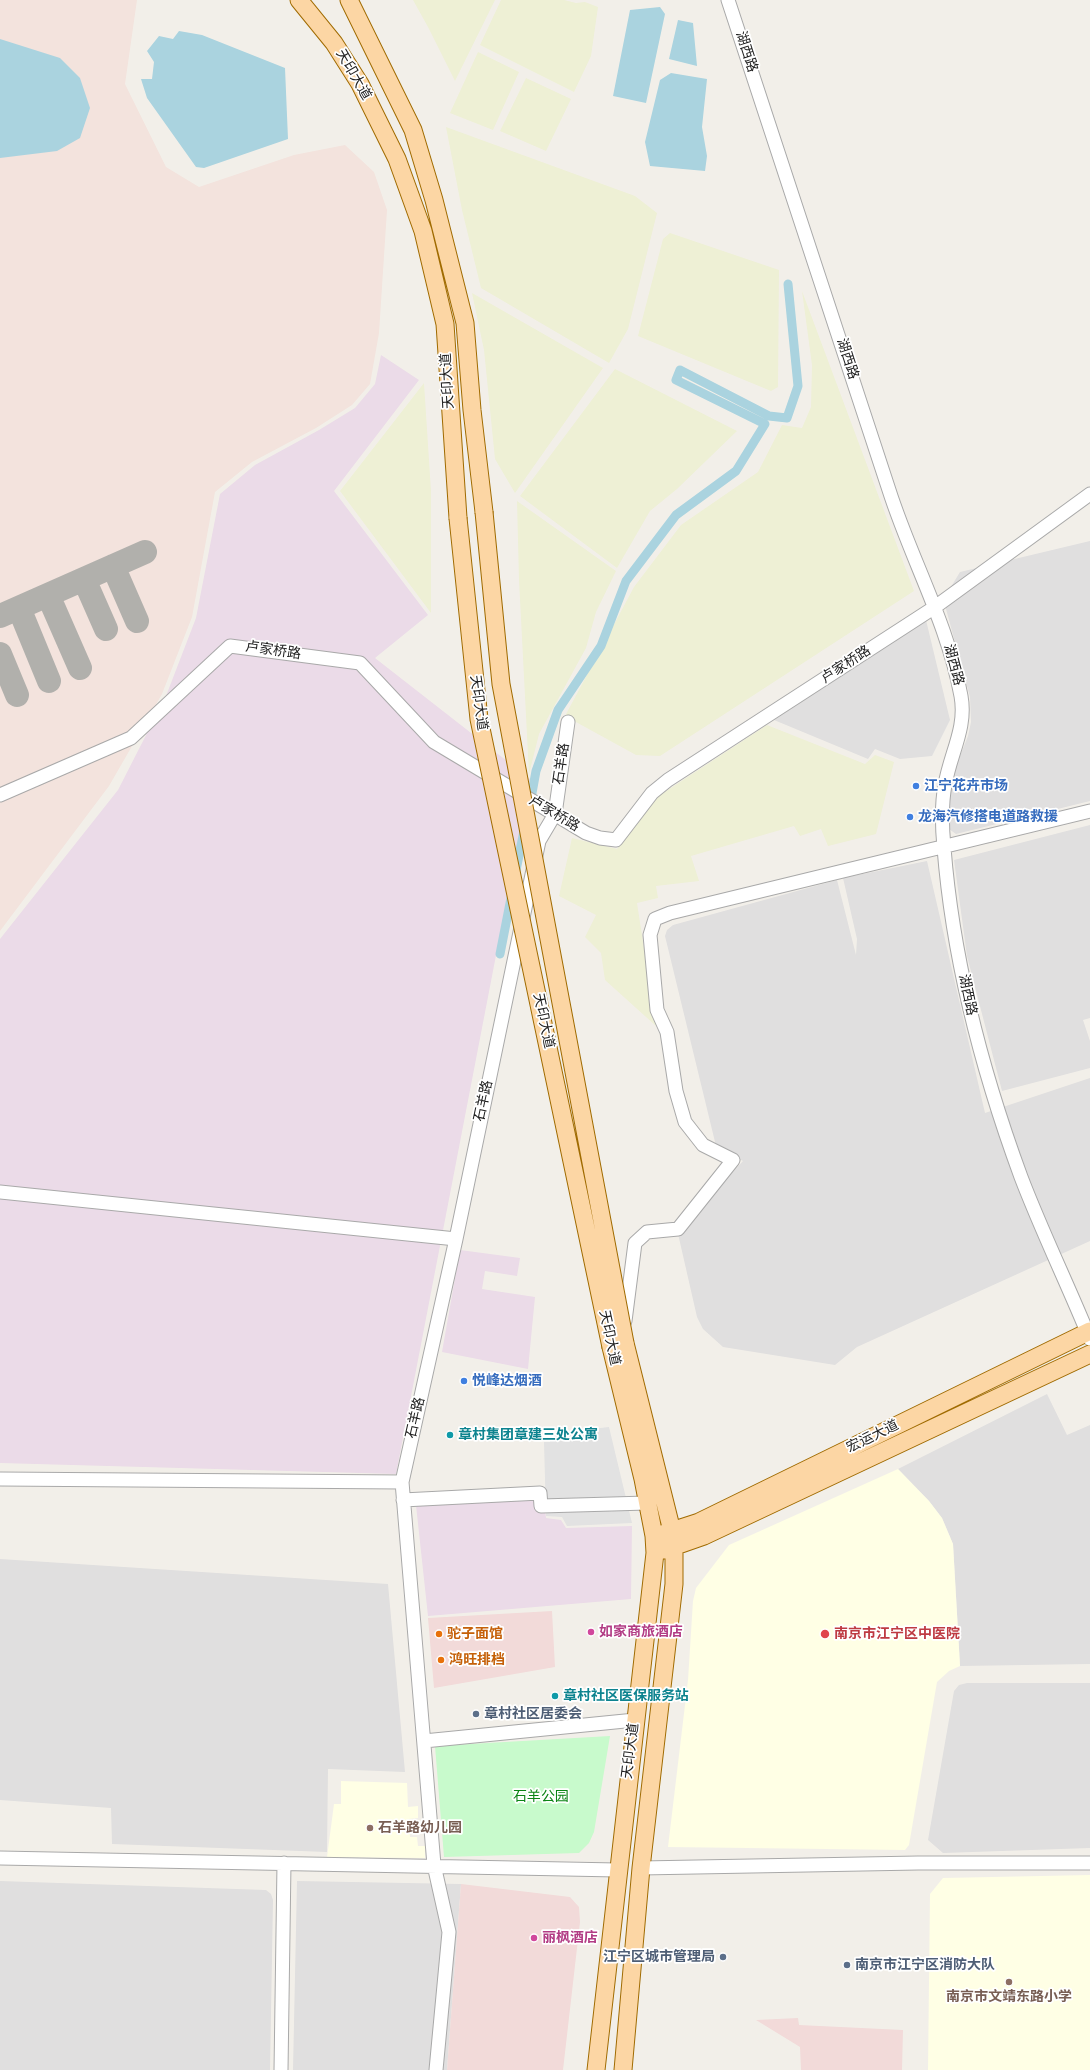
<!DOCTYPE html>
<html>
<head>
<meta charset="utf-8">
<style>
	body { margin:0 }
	canvas { display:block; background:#f2efe9 }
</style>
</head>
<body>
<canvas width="1090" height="2070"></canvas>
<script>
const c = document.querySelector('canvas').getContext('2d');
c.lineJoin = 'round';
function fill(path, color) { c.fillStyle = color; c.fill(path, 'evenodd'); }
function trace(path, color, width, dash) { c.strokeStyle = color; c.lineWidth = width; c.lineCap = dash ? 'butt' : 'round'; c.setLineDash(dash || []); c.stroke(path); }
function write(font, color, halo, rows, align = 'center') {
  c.font = font + ' "Roboto Condensed","Noto Sans SC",sans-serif'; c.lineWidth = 3.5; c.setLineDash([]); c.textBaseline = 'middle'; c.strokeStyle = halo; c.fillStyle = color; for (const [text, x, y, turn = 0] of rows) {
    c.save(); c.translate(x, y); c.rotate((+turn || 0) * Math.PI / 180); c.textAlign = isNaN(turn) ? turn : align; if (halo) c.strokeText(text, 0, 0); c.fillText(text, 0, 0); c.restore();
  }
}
const residential = new Path2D(`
	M1090 541V801L956 834 949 829 947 801 950 781 968 736 971 722 970 697 946 609V595L960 572Z
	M926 620 950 720 932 756 900 759 875 749 868 759 774 720Z
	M1090 825V1018L1083 1020 1090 1041V1068L1002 1091 967 956 954 860Z
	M927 861 985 1113 1090 1078V1241L857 1347 835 1365 723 1347 703 1329 697 1317 676 1225 684 1211 701 1195 714 1192 743 1161 716 1146 665 936 667 930 673 925 837 880 856 955 857 939 843 878Z
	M1047 1394 1067 1435 1090 1425V1664L960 1666 953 1544 942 1518 929 1501 898 1469Z
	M0 1559 388 1584 405 1772 328 1769 327 1852 112 1844 111 1808 0 1800Z
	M967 1683H1090V1848L943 1853 928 1840 954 1691 959 1685Z
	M0 1881 266 1890 271 1894 273 1900 270 2070H0Z
	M297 1881 461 1884 447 2070H293Z`);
const commercial = new Path2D(`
	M552 1611 555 1667 434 1688 428 1618Z
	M461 1884 570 1897 579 1907 580 1922 563 2070H447Z
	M798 2018 799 2025 903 2030 902 2070H801L800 2047 756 2020Z`);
const industrial = new Path2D(`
	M381 355 419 380 334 491 428 615 375 658 530 779 396 1474 0 1463V939L118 790 166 696 196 618 220 494 255 465 319 430 355 408 375 384Z
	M460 1250 520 1258 517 1276 485 1271 482 1289 535 1297 528 1369 442 1352Z
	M543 1489 546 1518 561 1520 566 1528 632 1526 631 1599 428 1616 415 1496Z`);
const education = new Path2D(`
	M898 1469 929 1501 942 1518 953 1544 960 1666 949 1671 937 1682 909 1845 905 1850 668 1847 688 1680 693 1601 696 1588 729 1545Z
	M341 1781 407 1783 408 1807 418 1806V1818L409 1819 410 1837H417L418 1846H425V1858L327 1857 334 1804H341Z
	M1090 1875V2070H928L930 1894 943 1878Z`);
const military = new Path2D(`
	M0 0H137L125 84 166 167 199 187 294 155 345 145 374 172 387 210 379 333 370 384 352 405 316 428 252 462 215 492 192 617 162 694 109 786 0 931Z`);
const farmland = new Path2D(`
	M413 0H495L455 81 428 27Z
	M501 0H564L576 3 585 2 598 7 591 56 574 92 480 45Z
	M478 52 519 72 493 130 450 113Z
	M526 78 571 99 546 151 500 131Z
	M446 127 635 196 657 213 628 329 609 363 481 288 462 210Z
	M670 233 779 270 778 387 771 391 638 336 663 239Z
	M802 291 914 591 660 756 636 755 565 716 634 587 681 525 758 472 782 425 802 428 811 407 812 365Z
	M472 293 603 368 515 493 495 459 484 350Z
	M615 369 737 431 677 489 650 511 617 568 520 496Z
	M424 383 431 491V613L340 491Z
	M517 501 616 571 596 612 586 648 539 734 529 774 519 580Z
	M767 725 865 764 875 755 894 762 876 834 828 846 821 829 800 836 794 826 691 856 699 881 656 886 658 898 637 903 656 1026 605 980 601 953 585 937 596 915 559 896 572 838 617 849 654 799Z`);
const park = new Path2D(`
	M610 1736 594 1832 589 1843 579 1853 444 1857 435 1746Z`);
const parking = new Path2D(`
	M609 1427 632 1523 567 1526 562 1517 546 1516 544 1442H550V1434Z`);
const water = new Path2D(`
	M660 7 665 14 646 103 613 96 630 10Z
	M678 20 693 23 697 66 669 59Z
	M179 31 202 35 285 68 288 139 204 168 196 167 147 98 141 79H152L154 62 147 51 159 36 173 39Z
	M0 39 60 58 80 78 90 108 80 138 57 151 0 158Z
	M671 73 707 79 702 127 707 156 705 171 650 166 645 142 660 80Z`);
const canal = new Path2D(`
	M530 804 536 771 558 710 601 646 626 581 676 515 736 471 765 424 676 380 680 370 769 416 787 418 798 386 788 284
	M515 875 524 831
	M500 954 512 893`);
const taxiway = new Path2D(`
	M113 566 137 621
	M84 579 106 629
	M48 595 80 668
	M19 608 49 681
	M0 616 145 552
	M0 654 17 695`);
const minor = new Path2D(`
	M728 0C783 163 835 327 889 490 911 559 948 624 961 696 967 728 950 754 945 785 941 806 942 827 944 848 953 961 982 1071 1021 1177 1042 1232 1068 1285 1090 1339
	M0 795 131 738 230 646 360 663 434 742 586 833 600 838 616 840 652 793 668 780 935 607 1090 494
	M0 1192 456 1239
	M625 1321 635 1243 647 1232 678 1229 733 1160 703 1145 685 1122 676 1091 667 1032 657 1010 650 935 655 919 670 913 1090 811
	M0 1479 402 1482
	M403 1500 540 1493 541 1506 647 1503
	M424 1741 635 1720
	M0 1858 617 1870
	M641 1868 918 1863H1090
	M281 2070 284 1863
	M436 2070 449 1932 434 1865 402 1482 456 1239 539 841 555 814 568 722`);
const major = new Path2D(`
	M299 0 334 43 360 84 397 159 423 231 445 324 458 518
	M349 0 413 130 434 200 465 323 472 410 484 512
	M662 1534 699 1522 1090 1331
	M664 1550 704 1536 1090 1354
	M596 2070 655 1553 654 1536 643 1479 611 1347 625 1343 672 1531 674 1547V1584L641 1868 623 2070`);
const majorBridge = new Path2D(`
	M484 512 501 684 625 1343
	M458 518 479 719 611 1347`);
const markers = [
	[916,786,4,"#3f7fe0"],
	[910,817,4,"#3f7fe0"],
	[464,1381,4,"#3f7fe0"],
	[450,1435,4,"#0f9aa8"],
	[591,1632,4,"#d1479c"],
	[439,1634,4,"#e8710a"],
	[825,1634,5,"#e0444e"],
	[441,1660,4,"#e8710a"],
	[555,1696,4,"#0f9aa8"],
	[476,1714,4,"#5c6f8a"],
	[370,1828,4,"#8d6e63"],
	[534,1938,4,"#d1479c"],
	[723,1957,4,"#5c6f8a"],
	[847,1965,4,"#5c6f8a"],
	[1009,1982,4,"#8d6e63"]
];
const streetNames = [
	["湖西路",746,52,72],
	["天印大道",353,75,60],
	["湖西路",847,359,72],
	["天印大道",448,381,-93],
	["卢家桥路",273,651,8],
	["卢家桥路",846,665,-33],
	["湖西路",953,665,75],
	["天印大道",478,703,82],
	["石羊路",562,764,-82],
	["卢家桥路",554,814,31],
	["湖西路",967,995,78],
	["天印大道",543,1021,78],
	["石羊路",484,1101,-78],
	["天印大道",609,1338,78],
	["石羊路",416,1418,-77],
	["宏运大道",873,1437,-26],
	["天印大道",631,1751,-83]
];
const shopNames = [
	["江宁花卉市场",924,786],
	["龙海汽修搭电道路救援",918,817],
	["悦峰达烟酒",472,1381]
];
const cultureNames = [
	["章村集团章建三处公寓",458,1435],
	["章村社区医保服务站",563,1696]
];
const hotelNames = [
	["如家商旅酒店",599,1632],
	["丽枫酒店",542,1938]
];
const foodNames = [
	["驼子面馆",447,1634],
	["鸿旺排档",449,1660]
];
const healthNames = [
	["南京市江宁区中医院",834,1634]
];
const serviceNames = [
	["章村社区居委会",484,1714],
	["江宁区城市管理局",715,1957,"right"],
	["南京市江宁区消防大队",855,1965]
];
const parkNames = [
	["石羊公园",541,1797]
];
const educationNames = [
	["石羊路幼儿园",378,1828],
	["南京市文靖东路小学",1009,1997,"center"]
];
fill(residential, '#e0dfdf');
fill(commercial, '#f2dad9');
fill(industrial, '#ebdbe8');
fill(education, '#ffffe5');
fill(military, '#f3e3dd');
fill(farmland, '#eef0d5');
fill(park, '#c8facc');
fill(parking, '#e2e2e2');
fill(water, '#aad3df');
trace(canal, '#aad3df', 9);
trace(taxiway, '#b1b0ac', 24);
trace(minor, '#a9a9a9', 15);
trace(major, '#a06b00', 19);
trace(minor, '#fff', 13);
trace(major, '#fcd6a4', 17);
trace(majorBridge, '#a06b00', 19, []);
trace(majorBridge, '#fcd6a4', 17);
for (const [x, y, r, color] of markers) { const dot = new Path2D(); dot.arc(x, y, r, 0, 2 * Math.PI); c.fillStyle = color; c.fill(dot); trace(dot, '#fff', 1.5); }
write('14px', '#222', '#fff', streetNames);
write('bold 14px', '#366cbe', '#fff', shopNames, 'left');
write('bold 14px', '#0d838f', '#fff', cultureNames, 'left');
write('bold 14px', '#b23c85', '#fff', hotelNames, 'left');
write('bold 14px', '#c56008', '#fff', foodNames, 'left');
write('bold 14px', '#be3a42', '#fff', healthNames, 'left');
write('bold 14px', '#4e5e75', '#fff', serviceNames, 'left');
write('14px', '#0c8416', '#fff', parkNames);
write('bold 14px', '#785e54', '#fff', educationNames, 'left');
</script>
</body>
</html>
